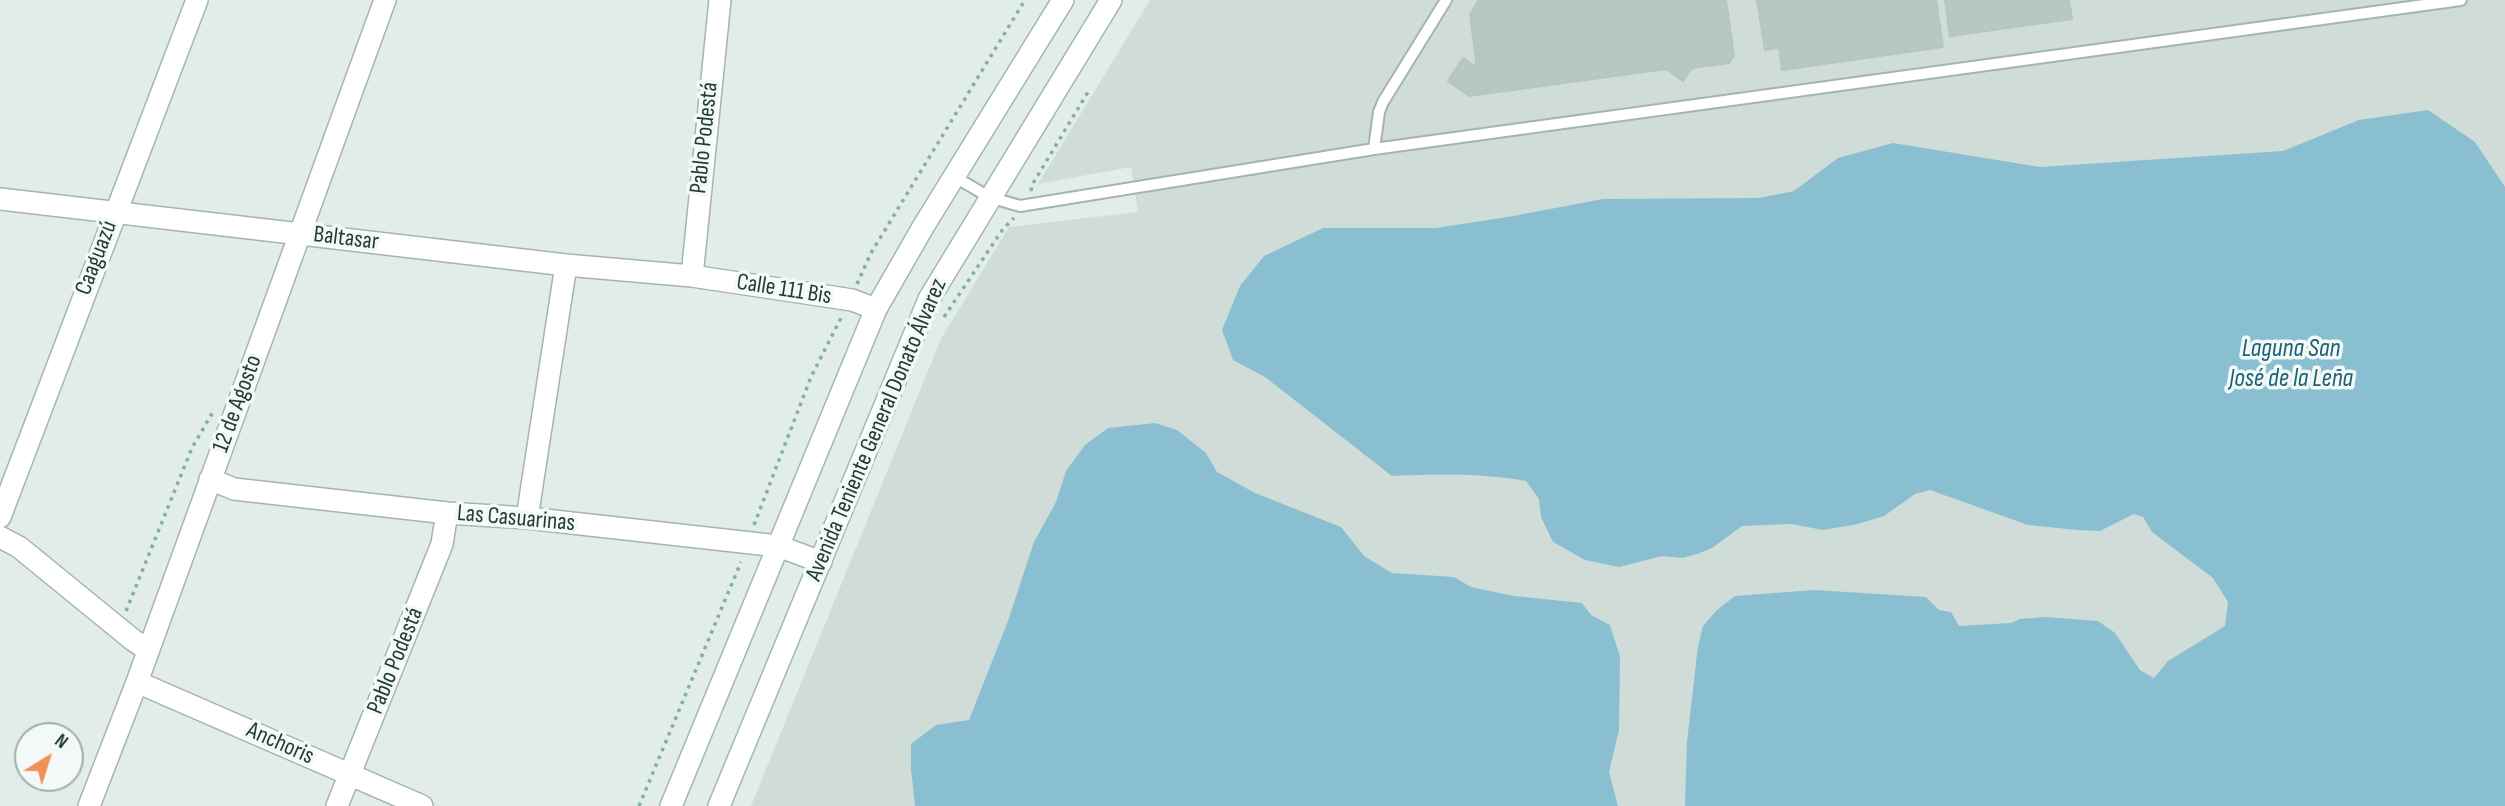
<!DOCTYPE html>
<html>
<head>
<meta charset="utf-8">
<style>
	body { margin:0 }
	#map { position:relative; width:2505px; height:806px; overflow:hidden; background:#e2ece9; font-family:"Sofia Sans Condensed",sans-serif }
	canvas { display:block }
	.north { position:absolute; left:14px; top:722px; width:70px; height:70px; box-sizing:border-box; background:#f3f9f6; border:2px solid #9faeaa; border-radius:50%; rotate:38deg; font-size:19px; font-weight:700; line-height:28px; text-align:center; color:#223d39 }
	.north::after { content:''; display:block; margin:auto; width:24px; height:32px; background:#f2905b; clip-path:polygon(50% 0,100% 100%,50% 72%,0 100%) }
</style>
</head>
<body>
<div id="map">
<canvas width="2505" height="806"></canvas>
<div class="north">N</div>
</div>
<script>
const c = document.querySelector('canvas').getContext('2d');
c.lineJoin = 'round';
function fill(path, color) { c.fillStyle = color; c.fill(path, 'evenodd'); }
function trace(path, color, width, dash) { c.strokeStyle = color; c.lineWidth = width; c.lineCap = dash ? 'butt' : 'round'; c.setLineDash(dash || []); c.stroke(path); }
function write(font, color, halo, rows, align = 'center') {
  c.font = font + ' "Sofia Sans Condensed",sans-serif'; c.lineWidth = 7; c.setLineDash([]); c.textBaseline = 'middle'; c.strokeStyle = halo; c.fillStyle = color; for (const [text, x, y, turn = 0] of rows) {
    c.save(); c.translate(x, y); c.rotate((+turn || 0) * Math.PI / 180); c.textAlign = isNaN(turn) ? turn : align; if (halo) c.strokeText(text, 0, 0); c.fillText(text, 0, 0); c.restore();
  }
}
const built = new Path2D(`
	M1150 0H2505V806H751L941 339 1009 227 1138 212 1131 167 1038 184Z`);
const water = new Path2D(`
	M2428 110 2475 142 2505 187V806H1685L1687 741 1698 646 1703 626 1717 610 1735 596 1814 590 1926 597 1939 610 1951 612 1959 626 2011 623 2020 619 2045 617 2098 621 2115 633 2140 670 2154 678 2168 661 2225 626 2228 602 2213 578 2152 532 2143 517 2134 514 2100 531 2077 530 2028 525 1930 490 1915 494 1884 516 1858 524 1823 530 1791 524 1742 526 1712 548 1697 554 1683 558 1662 556 1619 567 1585 560 1553 542 1541 517 1539 499 1526 481C1480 473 1438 474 1392 476L1265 377 1233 360 1222 330 1240 286 1264 256 1323 228H1436L1508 217 1603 199 1759 198 1794 191 1838 158 1893 143 2040 167 2283 151 2359 120Z
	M1155 423 1177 430 1206 453 1217 472 1255 493 1341 527 1364 556 1392 573 1454 577 1471 587 1514 596 1582 603 1591 615 1610 625 1620 657 1619 730 1609 772 1618 806H915L911 769V744L936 725 969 720 1008 621 1034 542 1056 502 1066 471 1085 445 1108 428Z`);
const building = new Path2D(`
	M1479 0H1726L1734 56 1729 63 1692 68 1683 81 1666 69 1469 96 1448 81 1463 58 1477 68 1470 14Z
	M1757 0H1936L1943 47 1782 70 1779 48 1765 50Z
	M1945 0H2069L2072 19 1950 36Z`);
const path = new Path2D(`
	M1031 191 1032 185 1088 92
	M857 284 871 253 1025 0
	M944 317 1003 229 1014 218
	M754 525 811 377 842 316
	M126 611 192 448 214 410
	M639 806 741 562`);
const lane = new Path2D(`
	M1374 149 1379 112 1383 102 1446 0
	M955 177 989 197 1020 206 1374 149 2461 0`);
const street = new Path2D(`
	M0 199 566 265 692 276 852 300 876 309
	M692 276 720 0
	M210 479 234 489 447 513 527 518 778 546 821 562
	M527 518 566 265
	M0 537 19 547 133 640 148 650
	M137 682 422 806
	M89 806 137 682 385 0
	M337 806 442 544 447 513`);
const secondary = new Path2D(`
	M0 517 197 0
	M671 806 876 309 923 227 1063 0
	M719 806 929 299 1111 0`);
const streetNames = [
	["Pablo Podestá",705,138,-84],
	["Baltasar",346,239,7],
	["Caaguazú",97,258,-69],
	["Calle 111 Bis",784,290,9],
	["12 de Agosto",238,404,-70],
	["Avenida Teniente General Donato Álvarez",877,430,-67],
	["Las Casuarinas",516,519,5],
	["Pablo Podestá",396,661,-68],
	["Anchoris",280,744,24]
];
const waterNames = [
	["Laguna San",2291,349],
	["José de la Leña",2291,379]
];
fill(built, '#d0dcd8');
fill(water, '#8abfd1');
fill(building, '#b7c7c2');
trace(building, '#b4c6c1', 2);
trace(lane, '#a5b4b1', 14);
trace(street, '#a5b4b1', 24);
trace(secondary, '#a0b8b2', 24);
trace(path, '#82b0a7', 3.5, [3.5, 5]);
trace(lane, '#fff', 10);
trace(street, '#fff', 21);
trace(secondary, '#fff', 21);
write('24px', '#223d39', '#f3f9f6', streetNames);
write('italic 26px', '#1c6079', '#f3f9f6', waterNames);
</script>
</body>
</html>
